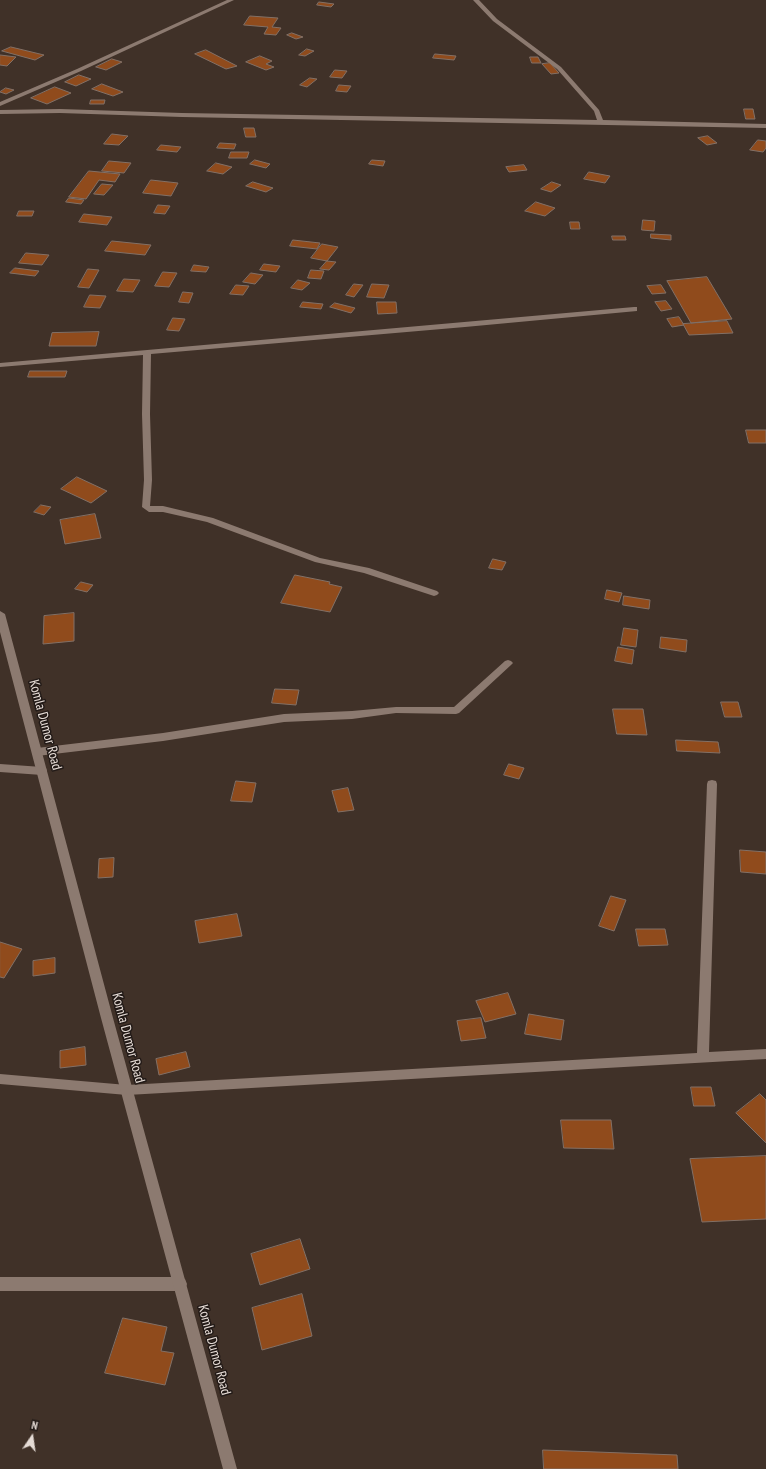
<!DOCTYPE html>
<html>
<head>
<meta charset="utf-8">
<style>
	body { margin:0 }
	#map { position:relative; width:766px; height:1469px; overflow:hidden; background:#403128; font-family:"PT Sans Narrow",sans-serif }
	canvas { display:block }
	.north { position:absolute; left:12px; top:1417px; width:40px; height:40px; -webkit-text-stroke:3px #221a17; paint-order:stroke; rotate:13deg; font-size:11px; font-weight:700; line-height:16px; text-align:center; color:#e5dbd5 }
	.north::after { content:''; display:block; margin:auto; width:14px; height:18px; background:#e5dbd5; clip-path:polygon(50% 0,100% 100%,50% 72%,0 100%) }
</style>
</head>
<body>
<div id="map">
<canvas width="766" height="1469"></canvas>
<div class="north">N</div>
</div>
<script>
const c = document.querySelector('canvas').getContext('2d');
c.lineJoin = 'round';
function fill(path, color) { c.fillStyle = color; c.fill(path, 'evenodd'); }
function trace(path, color, width, dash) { c.strokeStyle = color; c.lineWidth = width; c.lineCap = dash ? 'butt' : 'round'; c.setLineDash(dash || []); c.stroke(path); }
function write(font, color, halo, rows, align = 'center') {
  c.font = font + ' "PT Sans Narrow",sans-serif'; c.lineWidth = 3; c.setLineDash([]); c.textBaseline = 'middle'; c.strokeStyle = halo; c.fillStyle = color; for (const [text, x, y, turn = 0] of rows) {
    c.save(); c.translate(x, y); c.rotate((+turn || 0) * Math.PI / 180); c.textAlign = isNaN(turn) ? turn : align; if (halo) c.strokeText(text, 0, 0); c.fillText(text, 0, 0); c.restore();
  }
}
const building = new Path2D(`
	M319 2 334 4 331 7 317 5Z
	M250 16 278 18 272 27 281 28 276 35 264 34 268 27 244 25Z
	M292 33 303 37 296 39 287 35Z
	M11 47 44 55 35 60 2 51Z
	M307 49 314 51 305 56 299 55Z
	M206 50 237 66 226 69 195 54Z
	M435 54 456 56 454 60 433 58Z
	M0 55 16 57 7 66 0 65Z
	M260 56 272 61 266 64 274 67 266 70 246 62Z
	M530 57H538L541 63H532Z
	M112 59 122 62 106 70 96 67Z
	M550 63 559 73 551 74 542 64Z
	M335 70 347 71 342 78 330 77Z
	M79 75 91 79 76 86 65 82Z
	M310 78 317 79 307 87 300 85Z
	M102 84 123 92 113 96 92 89Z
	M339 85 351 86 347 92 336 91Z
	M55 87 71 93 47 104 31 98Z
	M6 88 14 90 6 94 0 92Z
	M91 100H105L104 104H90Z
	M744 109H753L755 119H746Z
	M244 128H254L256 137H246Z
	M112 134 128 136 119 145 104 144Z
	M708 136 717 143 707 145 698 138Z
	M758 140 766 141V148L763 152 750 150Z
	M220 143 236 144 234 149 217 148Z
	M161 145 181 147 177 152 157 150Z
	M231 152H249L247 158H229Z
	M255 160 270 164 266 168 250 164Z
	M372 160 385 161 383 166 369 164Z
	M109 161 131 163 124 173 102 171Z
	M216 163 232 167 223 174 207 171Z
	M524 165 527 170 509 172 506 167Z
	M89 171 120 174 115 182 99 180 86 199 69 197Z
	M589 172 610 176 605 183 584 179Z
	M151 180 178 183 171 196 143 193Z
	M253 182 273 188 266 192 246 186Z
	M552 182 561 185 551 192 541 189Z
	M102 184 113 185 104 195 94 194Z
	M69 198 84 200 81 204 66 202Z
	M536 202 555 208 545 216 525 211Z
	M158 205 170 206 165 214 154 213Z
	M19 211H34L32 216H17Z
	M84 214 112 217 107 225 79 222Z
	M643 220 655 221 654 231 642 230Z
	M570 222H579L580 229H571Z
	M651 234 671 235V240L651 238Z
	M612 236H625L626 240H613Z
	M293 240 320 243 317 249 290 246Z
	M112 241 151 245 145 255 105 251Z
	M322 244 338 247 327 261 311 258Z
	M26 253 49 255 42 265 19 263Z
	M327 261 336 262 329 270 320 269Z
	M264 264 280 266 276 272 260 270Z
	M194 265 209 267 206 272 191 271Z
	M15 268 39 271 35 276 10 273Z
	M88 269 99 270 89 288 78 287Z
	M311 270 324 271 321 279 308 278Z
	M163 272 177 273 169 287 155 286Z
	M251 273 263 275 255 284 243 282Z
	M707 277 732 319 691 323 667 281Z
	M124 279 140 280 133 292 117 291Z
	M298 280 310 283 302 290 291 288Z
	M354 284 363 285 354 297 346 295Z
	M372 284 389 285 384 298 367 297Z
	M236 285 249 286 243 295 230 294Z
	M661 285 666 293 652 294 647 286Z
	M183 292 193 293 189 303 179 302Z
	M90 295 106 296 100 308 84 307Z
	M666 301 672 309 661 311 655 302Z
	M303 302 323 304 321 309 300 307Z
	M377 302H396L397 313 378 314Z
	M335 303 355 308 351 313 330 307Z
	M679 317 684 325 672 327 667 319Z
	M173 318 185 319 179 331 167 330Z
	M727 321 733 333 689 335 683 324Z
	M99 332 96 346H49L52 333Z
	M30 371H67L65 377H28Z
	M746 430H766V443H749Z
	M77 477 107 491 91 503 61 489Z
	M41 505 51 507 44 515 34 512Z
	M95 514 101 538 65 544 60 520Z
	M493 559 506 562 502 570 489 568Z
	M295 575 330 582 329 584 342 587 330 612 281 603Z
	M81 582 93 585 87 592 75 589Z
	M607 590 622 593 619 602 605 599Z
	M624 596 650 600 649 609 623 605Z
	M74 613V641L43 644 44 616Z
	M624 628 638 630 636 647 621 645Z
	M661 637 687 640 686 652 660 648Z
	M618 647 634 650 632 664 615 661Z
	M275 689 299 690 296 705 272 703Z
	M721 702H738L742 717H725Z
	M613 709H643L647 735 617 734Z
	M676 740 718 742 720 753 677 751Z
	M509 764 524 768 519 779 504 775Z
	M236 781 256 783 252 802 231 801Z
	M348 788 354 810 338 812 332 791Z
	M740 850 766 852V874L741 872Z
	M114 858 113 877 98 878 99 859Z
	M611 896 626 900 614 931 599 926Z
	M237 914 242 936 199 943 195 921Z
	M636 929H665L668 945 639 946Z
	M0 942 22 949 4 978 0 977Z
	M55 958V973L33 976V961Z
	M508 993 516 1014 485 1022 476 1001Z
	M529 1014 564 1020 561 1040 525 1034Z
	M481 1018 486 1038 461 1041 457 1021Z
	M85 1047 86 1065 60 1068V1051Z
	M186 1052 190 1067 159 1075 156 1059Z
	M691 1087H711L715 1106H694Z
	M760 1094 766 1100V1143L736 1113Z
	M561 1120H611L614 1149 564 1148Z
	M766 1156V1219L702 1222 690 1159Z
	M300 1239 310 1269 260 1285 251 1254Z
	M302 1294 312 1336 262 1350 252 1308Z
	M123 1318 167 1327 161 1351 174 1353 165 1385 105 1373Z
	M543 1450 677 1455 678 1469H544Z`);
const lane = new Path2D(`
	M0 1277H180L185 1279 187 1284 185 1289 180 1291H0Z`);
const street = new Path2D(`
	M227 0H234L81 71 0 106V102L77 69Z
	M473 0H479L497 19 561 67 599 110 603 120 766 124V128L182 117 60 113 0 114V110L60 109 182 113 597 120 594 111 557 69 493 21Z
	M634 307H637V311L465 327 151 354 150 414 152 480 150 506H163L213 518 320 558 369 568 437 591 439 593 437 595 434 596 364 573 315 562 207 522 163 512H149L142 507 144 480 142 414 143 355 0 367V363Z
	M508 660 511 661 513 663 511 665 459 713 456 714 396 713 352 719 284 722 163 741 37 756 33 755 32 752 33 749 37 748 163 733 284 714 352 711 396 707H454L505 661Z
	M0 764 42 767 46 768 47 771 46 774 42 775 0 772Z
	M712 780 716 781 717 784 709 1052 766 1049V1059L127 1095 0 1084V1074L127 1085 697 1053 707 784 708 781Z`);
const secondary = new Path2D(`
	M0 611 5 614 113 1018 237 1469H223L101 1018 0 632Z`);
const streetNames = [
	["Komla Dumor Road",45,725,75],
	["Komla Dumor Road",128,1038,75],
	["Komla Dumor Road",214,1350,75]
];
fill(building, '#904b1c');
trace(building, '#827066', 1);
fill(lane, '#8c7a70');
fill(street, '#8c7a70');
fill(secondary, '#8c7a70');
write('14px', '#e5dbd5', '#221a17', streetNames);
</script>
</body>
</html>
